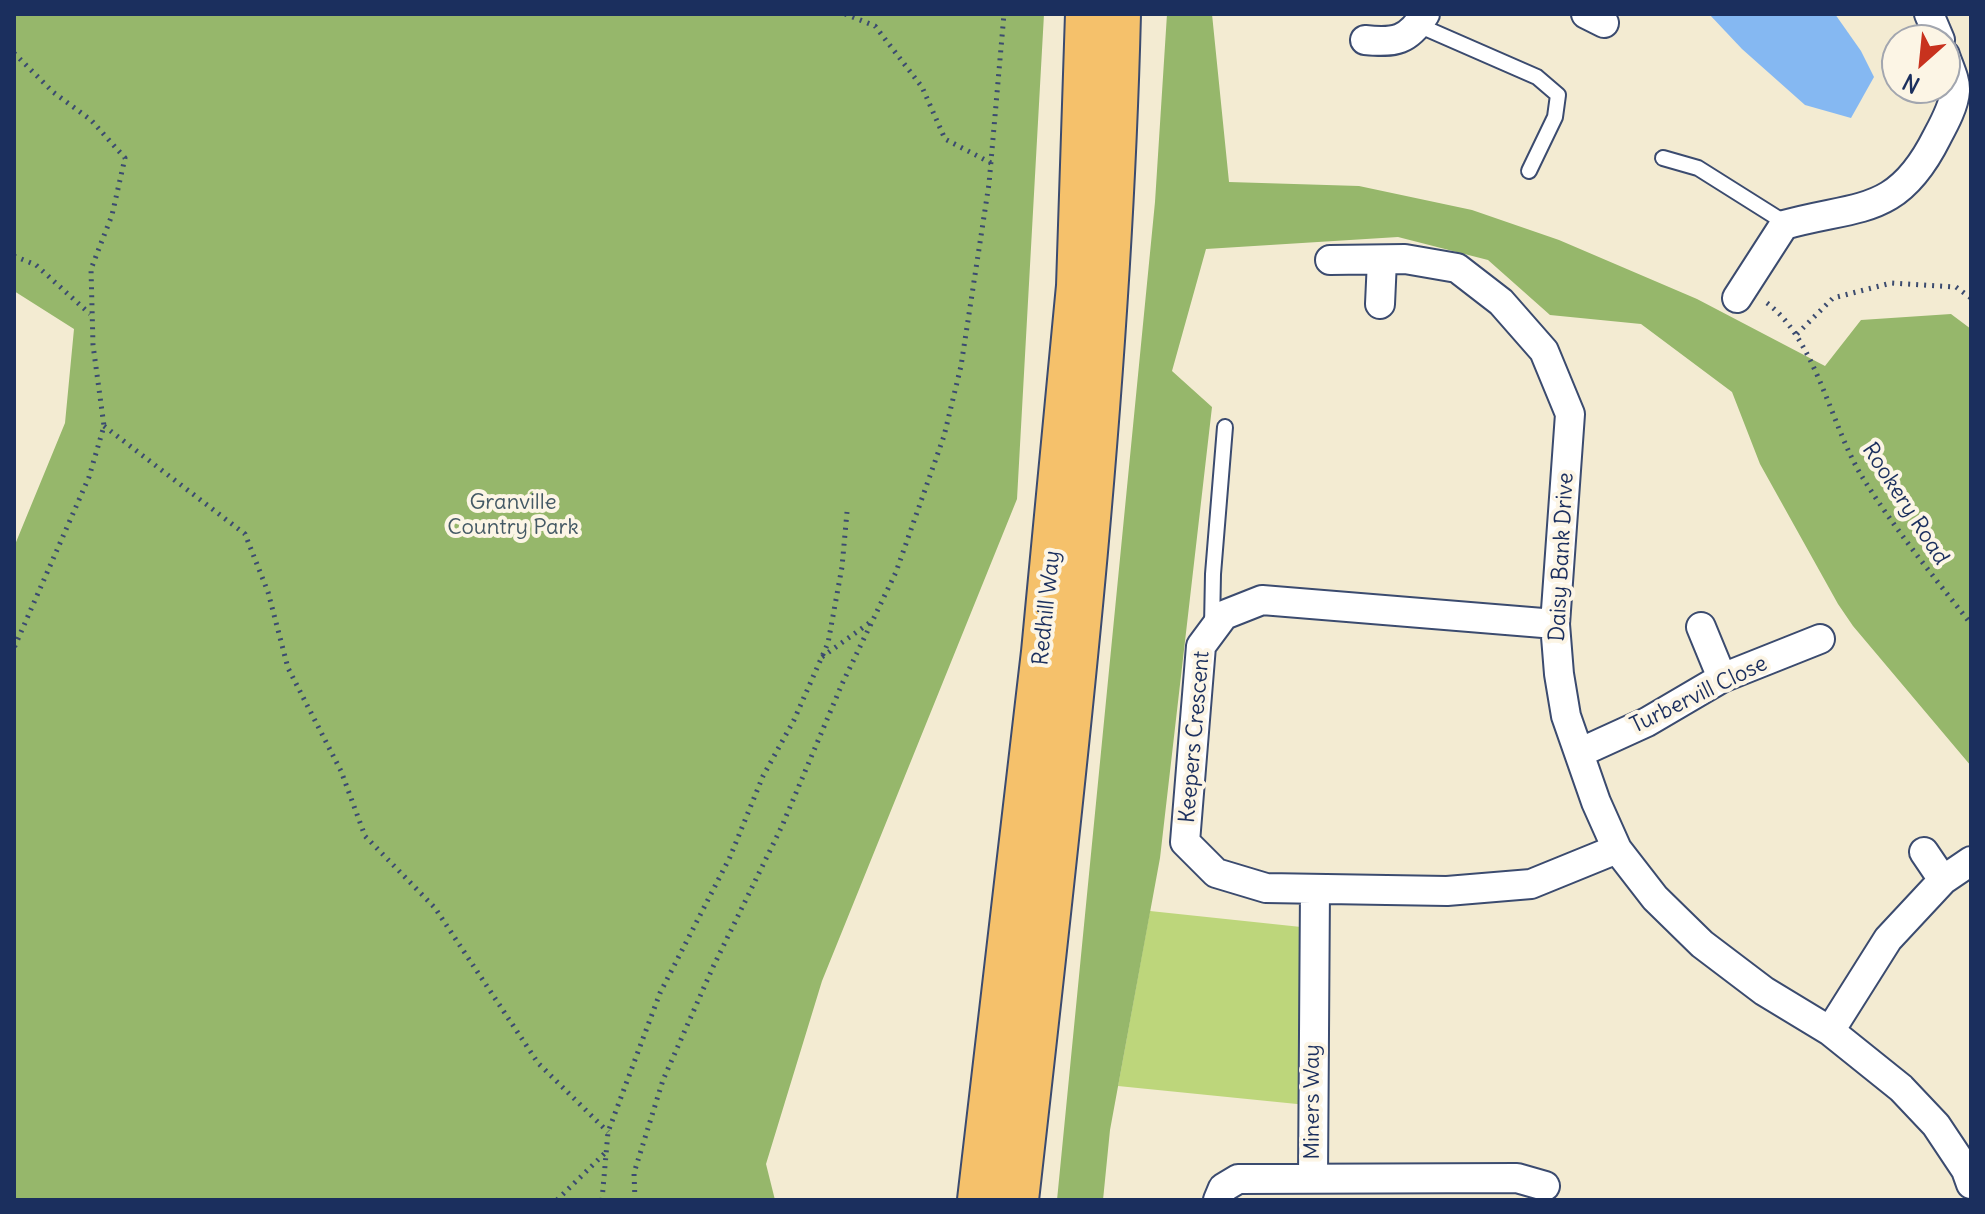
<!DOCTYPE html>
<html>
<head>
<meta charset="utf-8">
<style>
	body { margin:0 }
	#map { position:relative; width:1985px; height:1214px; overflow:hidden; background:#f3ebd2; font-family:Delius,sans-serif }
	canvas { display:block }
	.frame { position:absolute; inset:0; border:16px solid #1b2f5e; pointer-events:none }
	.north { position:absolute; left:1881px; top:24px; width:80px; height:80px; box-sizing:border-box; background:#fcf5e5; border:2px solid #a2a6af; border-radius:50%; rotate:207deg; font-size:22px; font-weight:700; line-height:32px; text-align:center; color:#1b2f5e }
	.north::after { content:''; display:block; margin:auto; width:28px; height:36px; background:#c8321e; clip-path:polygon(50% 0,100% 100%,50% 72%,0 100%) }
</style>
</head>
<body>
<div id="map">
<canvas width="1985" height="1214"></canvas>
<div class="frame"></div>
<div class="north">N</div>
</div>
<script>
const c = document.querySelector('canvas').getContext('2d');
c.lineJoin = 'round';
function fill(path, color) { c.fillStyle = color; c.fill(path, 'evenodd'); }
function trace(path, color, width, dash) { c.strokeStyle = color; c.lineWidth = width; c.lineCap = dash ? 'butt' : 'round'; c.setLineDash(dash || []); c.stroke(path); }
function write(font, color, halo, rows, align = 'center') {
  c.font = font + ' Delius,sans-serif'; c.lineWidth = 8; c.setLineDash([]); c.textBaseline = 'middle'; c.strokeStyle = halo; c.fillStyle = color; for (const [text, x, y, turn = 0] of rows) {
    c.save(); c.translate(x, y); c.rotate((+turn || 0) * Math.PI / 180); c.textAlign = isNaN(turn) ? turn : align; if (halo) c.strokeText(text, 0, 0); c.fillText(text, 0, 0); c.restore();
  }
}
const green = new Path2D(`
	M1150 911 1320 929 1307 1105 1118 1086Z`);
const forest = new Path2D(`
	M14 14H1044L1017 499 822 981 766 1164 775 1200H14V547L65 423 74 329 14 291Z
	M1167 14H1212L1229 182 1359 186 1472 210 1559 240 1697 299 1825 366 1861 320 1951 314 1971 329V766L1853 626 1838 604 1760 464 1732 392 1641 324 1550 315 1488 260 1398 237 1206 249 1172 371 1212 407 1160 858 1110 1130 1103 1200H1057L1155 202Z`);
const water = new Path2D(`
	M1709 14H1835L1861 51 1874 77 1851 118 1805 105 1742 49Z`);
const path = new Path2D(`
	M845 14 875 26 922 87 945 139 991 163
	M14 53 53 92 91 120 125 158 112 215 91 269 93 345 104 426 89 477 14 648
	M14 256 36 265 90 314
	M1767 303C1816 340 1830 423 1861 475 1893 527 1933 576 1971 624
	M1797 334 1833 298 1891 283 1956 287 1971 298
	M104 426 245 534 268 592 288 668 341 771 365 836 435 908 538 1063 608 1132
	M822 657 872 621
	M557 1200 605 1153
	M602 1200 608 1132 660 993 730 857 763 776 794 720 828 643 842 567 847 512
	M635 1200 634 1173 663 1080 713 967 782 826 842 684 896 572 944 436 961 366 989 184 1004 14`);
const lane = new Path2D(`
	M1418 25 1537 77 1558 95 1555 117 1529 171
	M1663 158 1698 168 1787 224
	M1212 626 1213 574 1225 427`);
const street = new Path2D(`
	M1586 14 1604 23
	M1929 14 1940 40
	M1365 40C1395 43 1408 41 1425 14
	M1330 260 1405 259 1457 268 1501 302 1544 351 1570 414 1555 624 1559 674 1566 716 1596 802 1617 849 1655 898 1702 944 1764 991 1830 1031 1901 1088 1936 1125 1966 1170 1971 1184
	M1737 298 1784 225C1859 204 1897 217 1937 137 1944 124 1954 106 1955 91 1956 80 1948 65 1945 55
	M1380 304 1382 260
	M1555 624 1262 600 1224 615 1201 646 1185 842 1216 873 1266 888 1447 891 1531 884 1617 849
	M1701 627 1722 678
	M1579 753 1647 722 1722 678 1820 639
	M1924 852 1943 880
	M1830 1031 1888 939 1943 880 1971 861
	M1313 1178 1315 889
	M1218 1200 1223 1188 1238 1179 1517 1178 1545 1186`);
const primary = new Path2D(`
	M979 1200 1043 652 1078 286 1087 14
	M1017 1200C1061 806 1109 411 1119 14`);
const parkNames = [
	["Granville",513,503],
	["Country Park",513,528]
];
const streetNames = [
	["Rookery Road",1905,504,57],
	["Daisy Bank Drive",1562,557,-87],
	["Redhill Way",1047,608,-84],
	["Turbervill Close",1699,695,-26],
	["Keepers Crescent",1195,737,-85],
	["Miners Way",1313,1102,-90]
];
fill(green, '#bdd67b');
fill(forest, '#96b76b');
fill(water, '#85b8f2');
trace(lane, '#3b4b6f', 18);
trace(street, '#3b4b6f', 32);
trace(primary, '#3b4b6f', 46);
trace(path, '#3b4b6f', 5, [2, 6]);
trace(lane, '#fff', 14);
trace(street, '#fff', 28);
trace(primary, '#f5c16b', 42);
write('22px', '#445965', '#fcf5e5', parkNames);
write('22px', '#1b2f5e', '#fcf5e5', streetNames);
</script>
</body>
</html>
